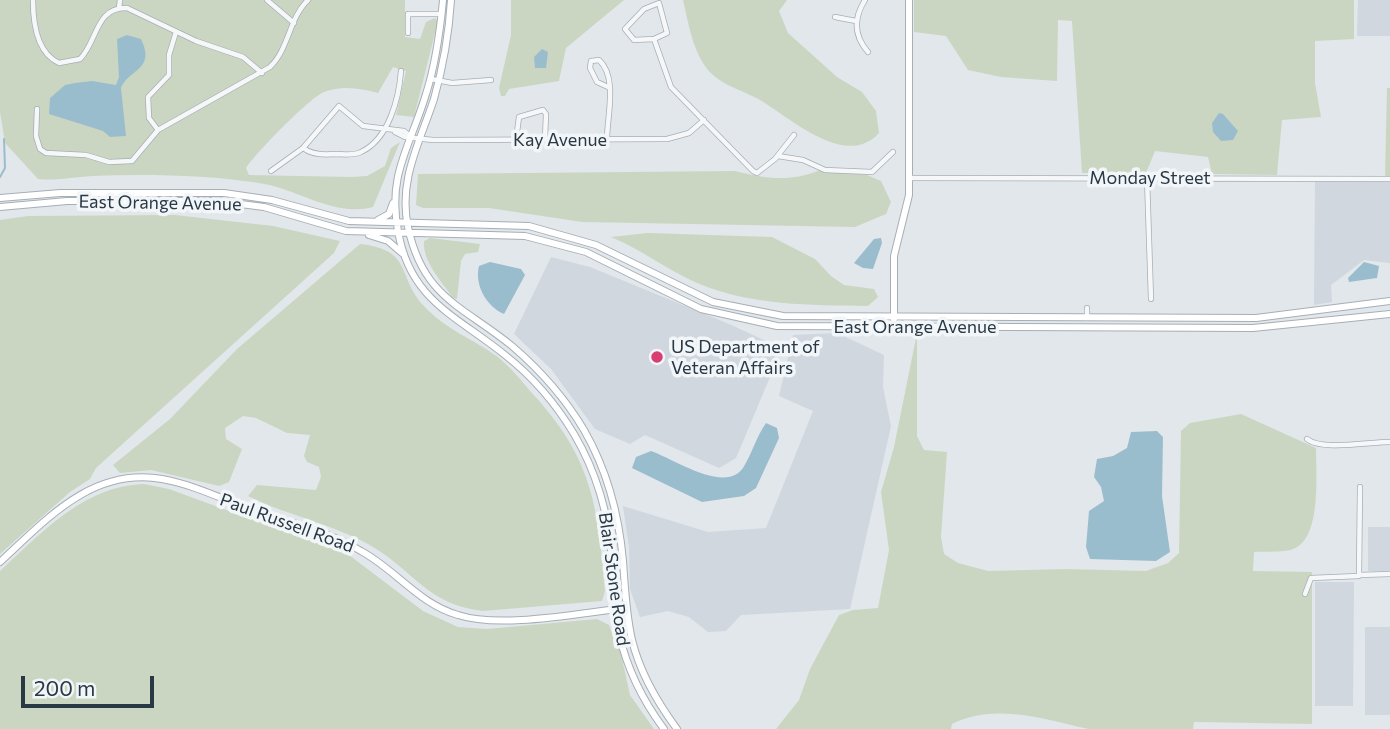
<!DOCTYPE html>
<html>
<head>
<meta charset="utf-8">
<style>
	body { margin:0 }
	#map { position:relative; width:1390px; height:729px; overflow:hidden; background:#e2e7eb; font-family:Commissioner,sans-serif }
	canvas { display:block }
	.scale { position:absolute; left:21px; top:676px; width:133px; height:32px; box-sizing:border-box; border:4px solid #283845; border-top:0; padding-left:9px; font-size:21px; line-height:24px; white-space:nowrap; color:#283845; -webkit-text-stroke:5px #f2f6f8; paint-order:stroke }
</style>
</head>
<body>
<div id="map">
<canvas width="1390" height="729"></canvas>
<div class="scale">200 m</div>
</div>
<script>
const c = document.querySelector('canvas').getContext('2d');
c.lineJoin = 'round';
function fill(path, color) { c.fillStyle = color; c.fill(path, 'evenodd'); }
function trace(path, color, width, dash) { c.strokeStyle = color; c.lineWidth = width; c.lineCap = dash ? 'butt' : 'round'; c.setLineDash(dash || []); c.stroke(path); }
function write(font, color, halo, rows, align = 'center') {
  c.font = font + ' Commissioner,sans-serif'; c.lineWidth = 7; c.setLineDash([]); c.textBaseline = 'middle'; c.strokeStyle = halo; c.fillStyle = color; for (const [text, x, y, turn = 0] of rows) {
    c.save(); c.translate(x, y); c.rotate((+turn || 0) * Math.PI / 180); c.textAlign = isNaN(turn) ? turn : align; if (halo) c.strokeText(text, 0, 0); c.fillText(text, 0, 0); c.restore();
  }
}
const built = new Path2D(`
	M1358 0H1390V36H1357Z
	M1315 180 1390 181V263L1364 260 1331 285 1332 302 1314 305Z
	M551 257 590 267 729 324 764 340 774 351 776 363 736 458 719 468 645 435 630 444 595 429 551 369 514 334Z
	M837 333 884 355 883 387 891 426 850 609 741 615 726 631 708 632 689 617 668 611 640 617 630 589 629 547 623 506 708 532 766 528 813 411 779 396 793 335Z
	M1368 527H1390V571H1368Z
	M1315 582H1354L1353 706H1315Z
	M1365 627H1390V715H1365Z`);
const green = new Path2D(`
	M0 0H405V37L420 39 426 22 435 18 438 21 414 117 396 115 406 71 393 67 378 93C360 88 342 85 324 92 309 98 255 154 246 168L249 175 352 177 367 176 385 166 391 148 400 142 373 207C332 217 299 189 259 183 205 175 147 174 92 176 73 177 57 181 38 179L5 143 0 112Z
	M511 0H624L566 48 559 81 509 89 505 96H501L499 88 511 35Z
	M683 0H787L779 11 788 33 837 77 862 92 876 111 879 133C846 170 789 117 760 100 741 89 718 85 705 66 692 48 688 21 683 0Z
	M914 0H1354V39L1315 41V83L1321 117 1282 120 1277 175 1212 174 1208 157 1155 151 1146 173H1082L1072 21 1058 20 1057 81 1001 77 968 70 946 36 914 32Z
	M1387 88H1390V176H1385Z
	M820 170 867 175 881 181 891 202 886 214 855 227 582 222 489 208H423L416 205 418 174 735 171C765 179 792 182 820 170Z
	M175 215 273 226 340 241 334 253 96 468 90 479 70 492 0 554V220L28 216Z
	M648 233 772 237 815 259 831 276 844 285 874 289 878 297 868 306C809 305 752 306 697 283 667 270 641 249 611 237Z
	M430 238 480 244 478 252 465 254 461 261 457 299 453 298C442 282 422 261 424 241Z
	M360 244C414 250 396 276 424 306 445 329 473 339 498 357 510 367 521 380 531 392 592 457 598 505 605 591L602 601 483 611C428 605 415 572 373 547 334 524 288 516 248 496L257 485 316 490 321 477 319 467 307 462 304 456 310 435 287 433 256 418 243 416 225 428 226 439 242 449 229 482 219 486 151 470 120 473 113 465 170 419 237 349Z
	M917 333V436L924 450 947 452 941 537 944 554 958 563 988 571 1066 569 1146 571 1168 563 1179 553 1181 431 1190 423 1241 414 1316 448C1316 473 1322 539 1293 549 1282 553 1266 551 1254 552L1253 571 1312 572V724L1194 722 1193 729C1166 729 1114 729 1089 729 1045 720 997 702 952 724L951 729H776L799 700 810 669 839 615 853 610 878 608 889 550 881 492 894 447Z
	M144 484 169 489 349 555 423 611 458 627 487 629 597 619 609 625 621 654 630 695 654 729H0V571C42 533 83 486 144 484Z`);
const water = new Path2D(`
	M127 35 141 39C156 70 129 69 121 88L126 136 110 137 103 131 49 114 50 98 65 85 75 83 92 81 116 85 119 77 117 39Z
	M542 49 548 52 546 68H535L534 57Z
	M1219 113 1223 114 1238 131 1233 140 1221 141 1213 132 1212 123Z
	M881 238 882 243 873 269 863 268 854 263 874 239Z
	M490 262 521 269 525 275 504 314C487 307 474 285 479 266Z
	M1364 262 1379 266 1377 278 1349 282 1348 278Z
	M766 423 777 428 779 438 756 488 744 496 702 502 632 468 636 457 651 451C674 459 725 494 743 468 752 454 756 437 766 423Z
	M1157 431 1163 437 1162 496 1170 552 1156 561 1090 559 1086 547 1089 511 1104 501 1101 487 1094 477 1097 459 1113 456 1127 448 1131 432Z`);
const stream = new Path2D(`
	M0 177 5 168 4 139`);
const street = new Path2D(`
	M33 0C33 22 37 53 59 63L80 59C98 41 95 7 127 8L196 41 243 57 262 73
	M267 0 294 23
	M865 0C853 19 854 36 868 52
	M119 8 120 0
	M835 17 856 21
	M408 33V14H442
	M654 39 634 40 625 29 644 9 659 3 667 33 654 39 671 87 753 171 757 173 775 159 794 135
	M431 79 452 83 491 80
	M37 109 36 136 40 149 46 153 86 155 109 162 132 161 158 130 270 67C289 49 289 18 308 0
	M158 130 149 118 148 97 169 75V55L176 32
	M395 132 405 137 433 140 667 139 689 133 704 120
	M607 139C607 117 618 77 599 60L591 61 590 68 597 82 608 87
	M516 140 519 117 543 110 546 114 545 139
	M303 148C311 154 324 155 334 154 343 154 354 156 361 152 389 139 399 98 401 71
	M778 156 803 160 825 170 872 172 893 152
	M271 171 303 148 339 106 363 126 404 131 410 136
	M909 178 1390 179
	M1147 178 1151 299
	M1087 308V318
	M1307 439C1321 451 1370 442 1390 442
	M1360 487 1359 575 1390 574
	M1305 594 1311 578 1359 576`);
const secondary = new Path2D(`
	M443 0C440 32 436 63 426 94 411 145 387 174 398 231 410 301 457 316 505 355 533 377 556 404 574 434 597 473 609 516 612 560 614 585 614 610 619 634 627 668 643 701 664 729
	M451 0C449 33 443 67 434 99 420 142 398 180 408 227 423 298 463 306 512 346 540 370 565 398 584 430 607 470 619 515 623 561 625 588 626 614 632 640 640 673 657 702 677 729
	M0 198 60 193H224L272 200 349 221 529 226 596 245 713 302 783 316 1256 318 1390 301
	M0 207 67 201H217L264 207 346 231 525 236 586 252 701 309 777 326 1253 328 1390 314
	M378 220 389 214 393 203
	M369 235 388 241 402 253
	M894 319V256L909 195V0
	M0 562C47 519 92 467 162 479 191 484 220 498 247 508 285 521 327 531 361 551 396 570 419 604 458 615 501 629 579 613 626 608`);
const markers = [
	[657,357,7,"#d93e73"]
];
const streetNames = [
	["Kay Avenue",560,140],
	["Monday Street",1150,178],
	["East Orange Avenue",160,203,1],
	["East Orange Avenue",915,327],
	["Paul Russell Road",287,523,20],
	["Blair Stone Road",614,579,82]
];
const poiNames = [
	["US Department of",671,347],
	["Veteran Affairs",671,368]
];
fill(built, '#d0d7de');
fill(green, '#cbd6c2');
fill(water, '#9abdce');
trace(stream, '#9abdce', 2);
trace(street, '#a6afb6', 6);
trace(secondary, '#a6afb6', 8);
trace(street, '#f5f7f9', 4.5);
trace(secondary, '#fff', 6);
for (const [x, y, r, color] of markers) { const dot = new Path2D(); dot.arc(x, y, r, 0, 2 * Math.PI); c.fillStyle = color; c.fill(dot); trace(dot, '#f2f6f8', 2.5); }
write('18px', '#283845', '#f2f6f8', streetNames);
write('18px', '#283845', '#f2f6f8', poiNames, 'left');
</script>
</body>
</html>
